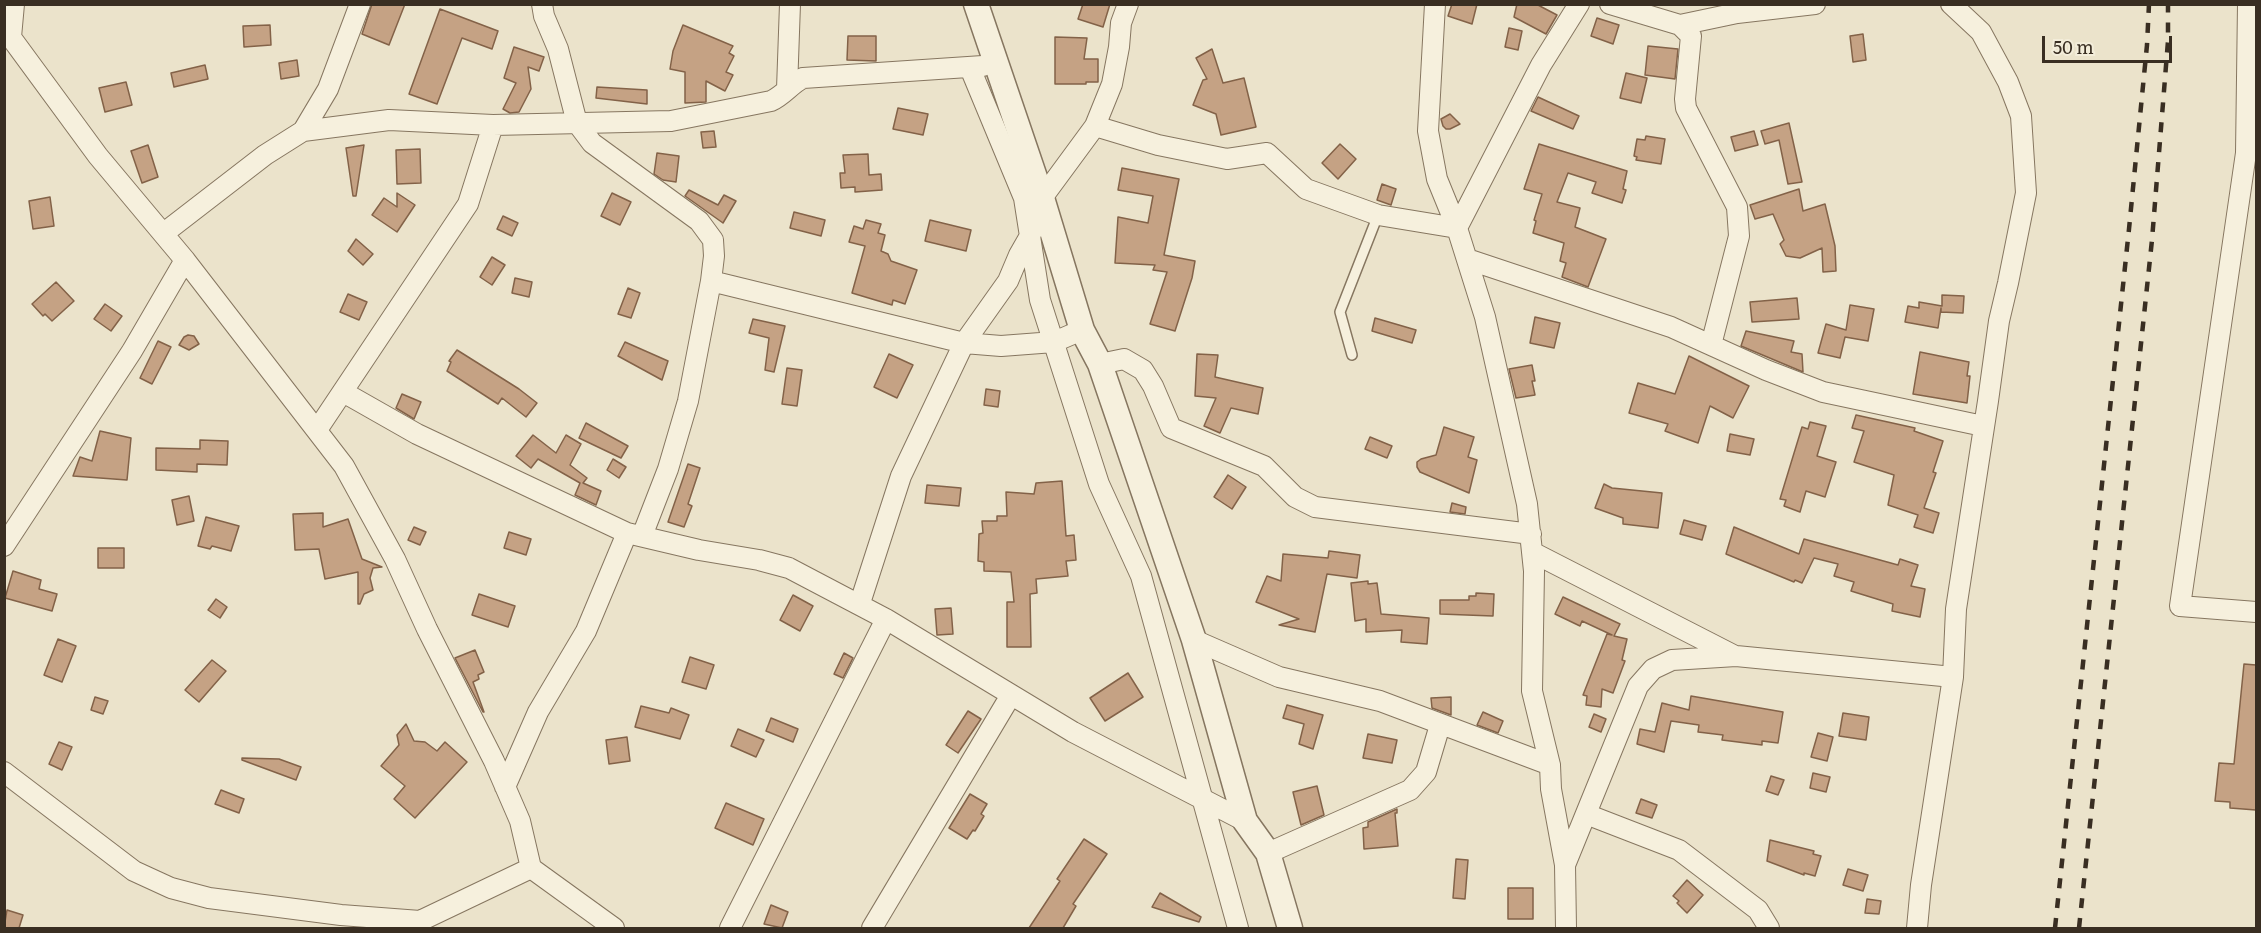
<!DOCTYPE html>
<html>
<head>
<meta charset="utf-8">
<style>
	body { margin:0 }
	#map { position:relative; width:2261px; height:933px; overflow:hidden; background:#ebe3cb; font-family:Literata,serif }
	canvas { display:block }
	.frame { position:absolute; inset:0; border:6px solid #392e22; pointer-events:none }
	.scale { position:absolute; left:2042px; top:36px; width:130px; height:27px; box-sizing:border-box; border:3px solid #392e22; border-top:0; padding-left:8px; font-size:18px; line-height:21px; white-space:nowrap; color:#392e22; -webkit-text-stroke:4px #f3edda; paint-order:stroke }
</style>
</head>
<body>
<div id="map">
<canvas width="2261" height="933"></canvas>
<div class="frame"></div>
<div class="scale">50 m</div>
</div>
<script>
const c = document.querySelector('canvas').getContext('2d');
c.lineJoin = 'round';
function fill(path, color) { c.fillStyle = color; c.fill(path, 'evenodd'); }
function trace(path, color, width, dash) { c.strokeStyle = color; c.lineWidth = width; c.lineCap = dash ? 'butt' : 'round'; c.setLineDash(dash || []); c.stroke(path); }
const building = new Path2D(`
	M372 4H405L389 45 362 34Z
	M1083 4H1110L1103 27 1078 19Z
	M1452 4H1477L1472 24 1448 16Z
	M1517 4H1536L1557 15 1546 34 1514 17Z
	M440 9 498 31 492 49 462 38 437 104 409 94Z
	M1597 18 1619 25 1613 44 1591 36Z
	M270 25 271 45 244 47 243 26Z
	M683 25 733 46 729 53 734 56 726 72 733 75 725 91 706 81V102L685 103V72L670 69 673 51Z
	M1509 28 1522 31 1518 50 1505 47Z
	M1863 34 1866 60 1853 62 1850 36Z
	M848 36H876V61L847 60Z
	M1055 37 1087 38 1084 59H1098V82H1086V84H1055Z
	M1648 46 1678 49 1675 79 1645 75Z
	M514 47 544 57 539 71 528 67 531 89 519 112 510 113 503 109 516 83 504 78Z
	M1212 49 1223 83 1244 78 1256 127 1221 135 1216 114 1193 105 1203 80 1207 79 1196 58Z
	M297 60 299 76 281 79 279 63Z
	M205 65 208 79 174 87 171 73Z
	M1626 73 1647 78 1641 103 1620 98Z
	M126 82 132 105 105 112 99 88Z
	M597 87 647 90V104L596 98Z
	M1538 97 1579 116 1573 129 1531 111Z
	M898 108 928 114 923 135 893 129Z
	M1450 114 1460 124 1450 129H1446L1443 126 1441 119Z
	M1789 123 1802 182 1788 184 1779 140 1765 144 1761 131Z
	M714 131 716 147 703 148 701 132Z
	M1754 131 1758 145 1735 151 1731 137Z
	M1646 136 1665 139 1661 164 1636 160 1637 157 1634 156 1637 139 1645 140Z
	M1340 144 1356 159 1338 179 1322 163Z
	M1539 144 1627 171 1623 189 1626 190 1622 203 1592 193 1596 182 1568 173 1557 202 1580 208 1575 227 1606 239 1588 287 1562 277 1566 263 1560 261 1564 243 1533 233 1536 221 1534 220 1542 194 1524 189Z
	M148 145 158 177 142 183 131 151Z
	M364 145 356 196H353L346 148Z
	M420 149 421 183 397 184 396 150Z
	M657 153 679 156 676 182 663 180 654 174Z
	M868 154 869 175 881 174 882 190 855 192V187L841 188 840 173H845L843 155Z
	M1122 168 1179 179 1164 255 1195 261 1192 278 1175 331 1150 324 1167 272 1153 270 1155 265 1115 263 1118 217 1148 223 1153 196 1118 190Z
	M1382 184 1396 189 1391 205 1377 200Z
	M1799 189 1803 211 1825 204 1835 246 1836 271 1823 272 1822 248 1800 258 1786 256 1780 244 1784 240 1773 214 1755 219 1750 205Z
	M689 190 718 205 724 195 736 201 723 223 685 196Z
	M397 193 415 205 397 232 372 215 384 198 397 207Z
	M612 193 631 202 620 225 601 216Z
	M50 197 54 226 33 229 29 201Z
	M794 212 825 220 821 236 790 228Z
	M503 216 518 223 512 236 497 229Z
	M866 220 881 224 878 233 885 235 881 251 888 254 891 261 917 270 905 304 893 300 892 305 852 293 865 246 849 242 854 226 863 229Z
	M930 220 971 230 966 251 925 241Z
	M356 239 373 254 363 265 348 251Z
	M492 257 505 265 492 285 480 277Z
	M515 278 532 282 529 297 512 293Z
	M56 282 74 301 52 321 45 314 43 316 32 304Z
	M628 288 640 293 631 318 618 314Z
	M348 294 367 302 359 320 340 312Z
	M1942 295 1964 296 1963 313 1941 312V308L1938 328 1905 322 1908 306 1919 308V302L1942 306Z
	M1797 298 1799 319 1752 322 1750 302Z
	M105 304 122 316 111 331 94 319Z
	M1850 305 1874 309 1868 341 1845 337 1840 358 1818 353 1826 324 1846 330Z
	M1535 317 1560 323 1554 348 1530 343Z
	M1375 318 1416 330 1412 343 1372 331Z
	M753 319 785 326 774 372 765 370 769 338 749 333Z
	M1746 331 1794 341 1791 352 1802 354 1803 372 1741 346Z
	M188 335 194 336 199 344 189 350 179 345 184 337Z
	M158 341 171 347 152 384 140 378Z
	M625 342 668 361 662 380 618 356Z
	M457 350 519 389 537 403 526 417 502 398 498 404 447 371 451 362 449 361Z
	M1920 352 1969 362 1967 376H1970L1967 403 1913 394Z
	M889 354 913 365 897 398 874 387Z
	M1197 354 1218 355 1215 377 1263 388 1258 414 1231 408 1220 433 1204 426 1216 398 1195 396Z
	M1689 356 1749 386 1733 418 1710 406 1698 443 1665 431 1668 424 1629 413 1638 383 1675 394Z
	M1532 365 1535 381H1532L1535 395 1516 398 1509 369Z
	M787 368 802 370 797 406 782 404Z
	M986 389 1000 391 998 407 984 405Z
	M402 394 421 402 414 419 396 408Z
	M1856 415 1915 428 1914 431 1943 441 1933 472 1936 473 1924 508 1939 513 1933 533 1914 527 1918 515 1888 505 1894 475 1854 462 1864 431 1852 428Z
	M1810 422 1826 426 1817 456 1836 462 1825 497 1806 491 1800 512 1784 506 1786 500 1780 499 1802 427 1808 429Z
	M586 423 628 446 621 458 579 438Z
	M1444 427 1474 437 1468 457 1477 460 1469 493 1420 472 1417 467V462L1421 459 1436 455Z
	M100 431 131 438 127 480 73 476 80 457 92 461Z
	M1730 434 1754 439 1750 455 1727 451Z
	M533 435 556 453 566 435 581 444 570 465 587 478 583 483 601 491 596 505 575 495 580 483 538 459 531 468 516 456Z
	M1370 437 1392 446 1387 458 1365 449Z
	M200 440 228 441 227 465 197 464V472L156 470V448L200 449Z
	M613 459 626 467 619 478 607 470Z
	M688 464 700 468 688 504 692 506 684 527 668 522Z
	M1228 475 1246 487 1232 509 1214 497Z
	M1062 481 1066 536 1074 535 1076 560 1066 561 1068 576 1036 579 1037 593 1030 594 1031 647H1007V602H1014L1011 572 984 571V562L978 561 979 534 983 533 982 521H997V516H1007L1006 492 1034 494 1036 483Z
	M1604 484 1612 488 1662 493 1658 528 1623 524V518L1595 508Z
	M927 485 961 488 959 506 925 503Z
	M189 496 194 521 177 525 172 500Z
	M1452 503 1466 507 1465 514 1450 512Z
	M323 513V527L348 519 362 559 382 567 373 568 370 578 373 590 364 594 360 604H358V572L325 579 319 549 295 550 293 514Z
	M206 517 239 526 231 551 212 546 210 549 198 546Z
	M1684 520 1706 526 1702 540 1680 534Z
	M414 527 426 532 420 545 408 540Z
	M1734 527 1799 554 1804 539 1898 565 1900 559 1918 565 1911 586 1925 589 1920 617 1892 611 1893 604 1851 591 1854 582 1834 576 1838 564 1814 558 1802 583 1795 580 1794 582 1726 554Z
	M509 532 531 539 526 555 504 548Z
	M98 548H124V568H98Z
	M1329 551 1360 555 1357 578 1327 574 1315 632 1279 625 1299 619 1256 602 1267 576 1281 581 1283 554 1328 558Z
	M13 571 41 580 39 589 57 594 52 611 5 598Z
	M1368 581V584L1377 583 1381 614 1429 618 1427 644 1401 642 1402 630 1366 632V619L1355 621 1351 583Z
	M1476 593 1494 594 1493 616 1440 614V600H1469V596H1476Z
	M479 594 515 606 508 627 472 615Z
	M793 595 813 606 800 631 780 620Z
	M1563 597 1620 624 1614 636 1627 639 1622 660 1625 661 1613 693 1602 689 1601 707 1586 705 1587 696 1583 695 1607 634 1612 635 1582 621 1580 626 1555 614Z
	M216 599 227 607 220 618 208 610Z
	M951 608 953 634 937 635 935 609Z
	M58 639 76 646 62 682 44 675Z
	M475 650 484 672 478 675 479 679 473 682 484 712H483L455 658Z
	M844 653 853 658 843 678 834 674Z
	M690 657 714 665 706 689 682 682Z
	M212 660 226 671 199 702 185 690Z
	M2244 664 2256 665V810L2230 808V802L2215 801 2219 763 2234 764Z
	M1128 673 1143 697 1105 721 1090 698Z
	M1691 696 1783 712 1778 743 1762 741V745L1722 740 1723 735 1698 732 1699 725 1671 721 1664 752 1637 744 1640 729 1655 732 1662 703 1689 710Z
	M95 697 108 701 103 714 91 710Z
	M1451 697V715L1432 708 1431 698Z
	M1287 705 1323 715 1313 749 1299 744 1304 724 1283 718Z
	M641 706 669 713 671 708 689 715 680 739 635 727Z
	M968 711 981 719 958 753 946 745Z
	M1483 712 1503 721 1498 733 1477 725Z
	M1843 713 1869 717 1866 740 1839 736Z
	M1594 714 1606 719 1601 732 1589 727Z
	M771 718 798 729 793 742 766 731Z
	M406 724 414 741 425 742 437 751 445 742 467 762 415 818 394 799 405 786 381 766 399 745 397 735Z
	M738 729 764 740 756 757 731 746Z
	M1818 733 1833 737 1827 761 1811 757Z
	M1368 734 1397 740 1392 763 1363 758Z
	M627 737 630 761 609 764 606 740Z
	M59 742 72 747 62 770 49 764Z
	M242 758 279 759 301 767 296 780 242 760Z
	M1813 773 1830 777 1826 792 1810 788Z
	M1771 776 1784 780 1778 795 1766 791Z
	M1317 786 1324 815 1301 825 1293 792Z
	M221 790 244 799 239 813 215 804Z
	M970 794 987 804 981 814 984 816 975 831 973 830 967 839 949 828Z
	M1641 799 1657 805 1652 818 1636 813Z
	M726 803 764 819 753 845 715 828Z
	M1397 809V813H1395L1398 846 1364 849 1363 828 1368 827V822Z
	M1084 839 1107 854 1073 904 1076 906 1063 928H1029L1060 881 1057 879Z
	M1770 840 1814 851 1813 854 1821 856 1815 876 1804 873V875L1767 861Z
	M1456 859 1468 860 1465 899 1453 898Z
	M1848 869 1868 875 1863 891 1843 885Z
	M1687 880 1703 895 1687 913 1677 903 1679 901 1673 896Z
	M1508 888H1533V919H1508Z
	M1160 893 1201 917 1199 922 1152 907Z
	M1867 899 1881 901 1879 914 1865 913Z
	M771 905 788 912 782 928 764 924Z
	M7 910 23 915 19 928H4Z`);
const service = new Path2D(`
	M1352 355 1340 312 1378 215`);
const minor = new Path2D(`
	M542 4 544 16 558 49 577 123 592 143 699 221 713 240 714 256 711 281 688 401 668 469 642 536
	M1435 4 1428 131 1437 179 1457 228 1485 317 1527 504 1534 571 1532 691 1550 765 1551 789 1565 865 1566 928
	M1610 4 1680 25 1737 13 1815 4
	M2248 4 2246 153 2180 606 2256 612
	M1680 25 1691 36 1685 99 1686 108 1737 207 1739 236 1711 345
	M4 28 98 156 185 260 344 466 395 559 427 629 494 761 520 821 531 868
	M11 37 14 4
	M970 68 1024 198 1040 300 1099 484 1141 576 1238 928
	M787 89 790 4
	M1095 126 1158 145 1227 159 1267 153 1306 189 1378 215 1457 228 1541 65 1579 4
	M303 131 328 89 360 4
	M164 233 265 155 303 131 389 120 493 125 671 121 771 101C784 95 791 84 803 78L983 66
	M1467 259 1671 327 1766 370 1823 392 1983 426
	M711 281 964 343 1001 346 1054 342 1082 330
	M1100 364 1124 359 1143 370 1153 386 1171 428 1264 466 1295 497 1315 507 1531 534
	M343 392 417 434 627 533 699 550 759 560 789 568 886 619 1073 732 1245 821
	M317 430 468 204 493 125
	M4 546 132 351 185 260
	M1532 552 1735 656
	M860 603 901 476 964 343 1008 281 1019 255 1031 234 1042 198 1095 126 1112 84 1119 47 1121 23 1128 4
	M1194 640 1279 677 1380 701 1550 765
	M4 772 134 871 171 888 209 898 341 915 420 921 531 868 614 928
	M505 787 538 712 586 631 627 533
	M1586 814 1679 850 1758 910 1769 928
	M1268 853 1410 790 1426 772 1440 725
	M1565 865 1638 686 1653 669 1672 660 1736 656 1953 677
	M730 928 886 619
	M872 928 1011 695
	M1917 928 1921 885 1953 677 1956 609 1988 401 1999 321 2008 283 2026 193 2021 116 2008 82 1981 32 1951 4`);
const tertiary = new Path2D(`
	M976 4 1042 198 1082 330 1100 364 1194 640 1245 821 1268 853 1290 928`);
const rail = new Path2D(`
	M2055 928 2129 229 2147 45 2149 4
	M2079 928 2152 240 2168 41V4`);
fill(building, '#c5a284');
trace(building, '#836248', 1.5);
trace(service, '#867660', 12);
trace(minor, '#867660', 22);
trace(tertiary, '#867660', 27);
trace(service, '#f6f0dd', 9);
trace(minor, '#f6f0dd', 20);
trace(tertiary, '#f6f0dd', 24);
trace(rail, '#392e22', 4.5, [10, 10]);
</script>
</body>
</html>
